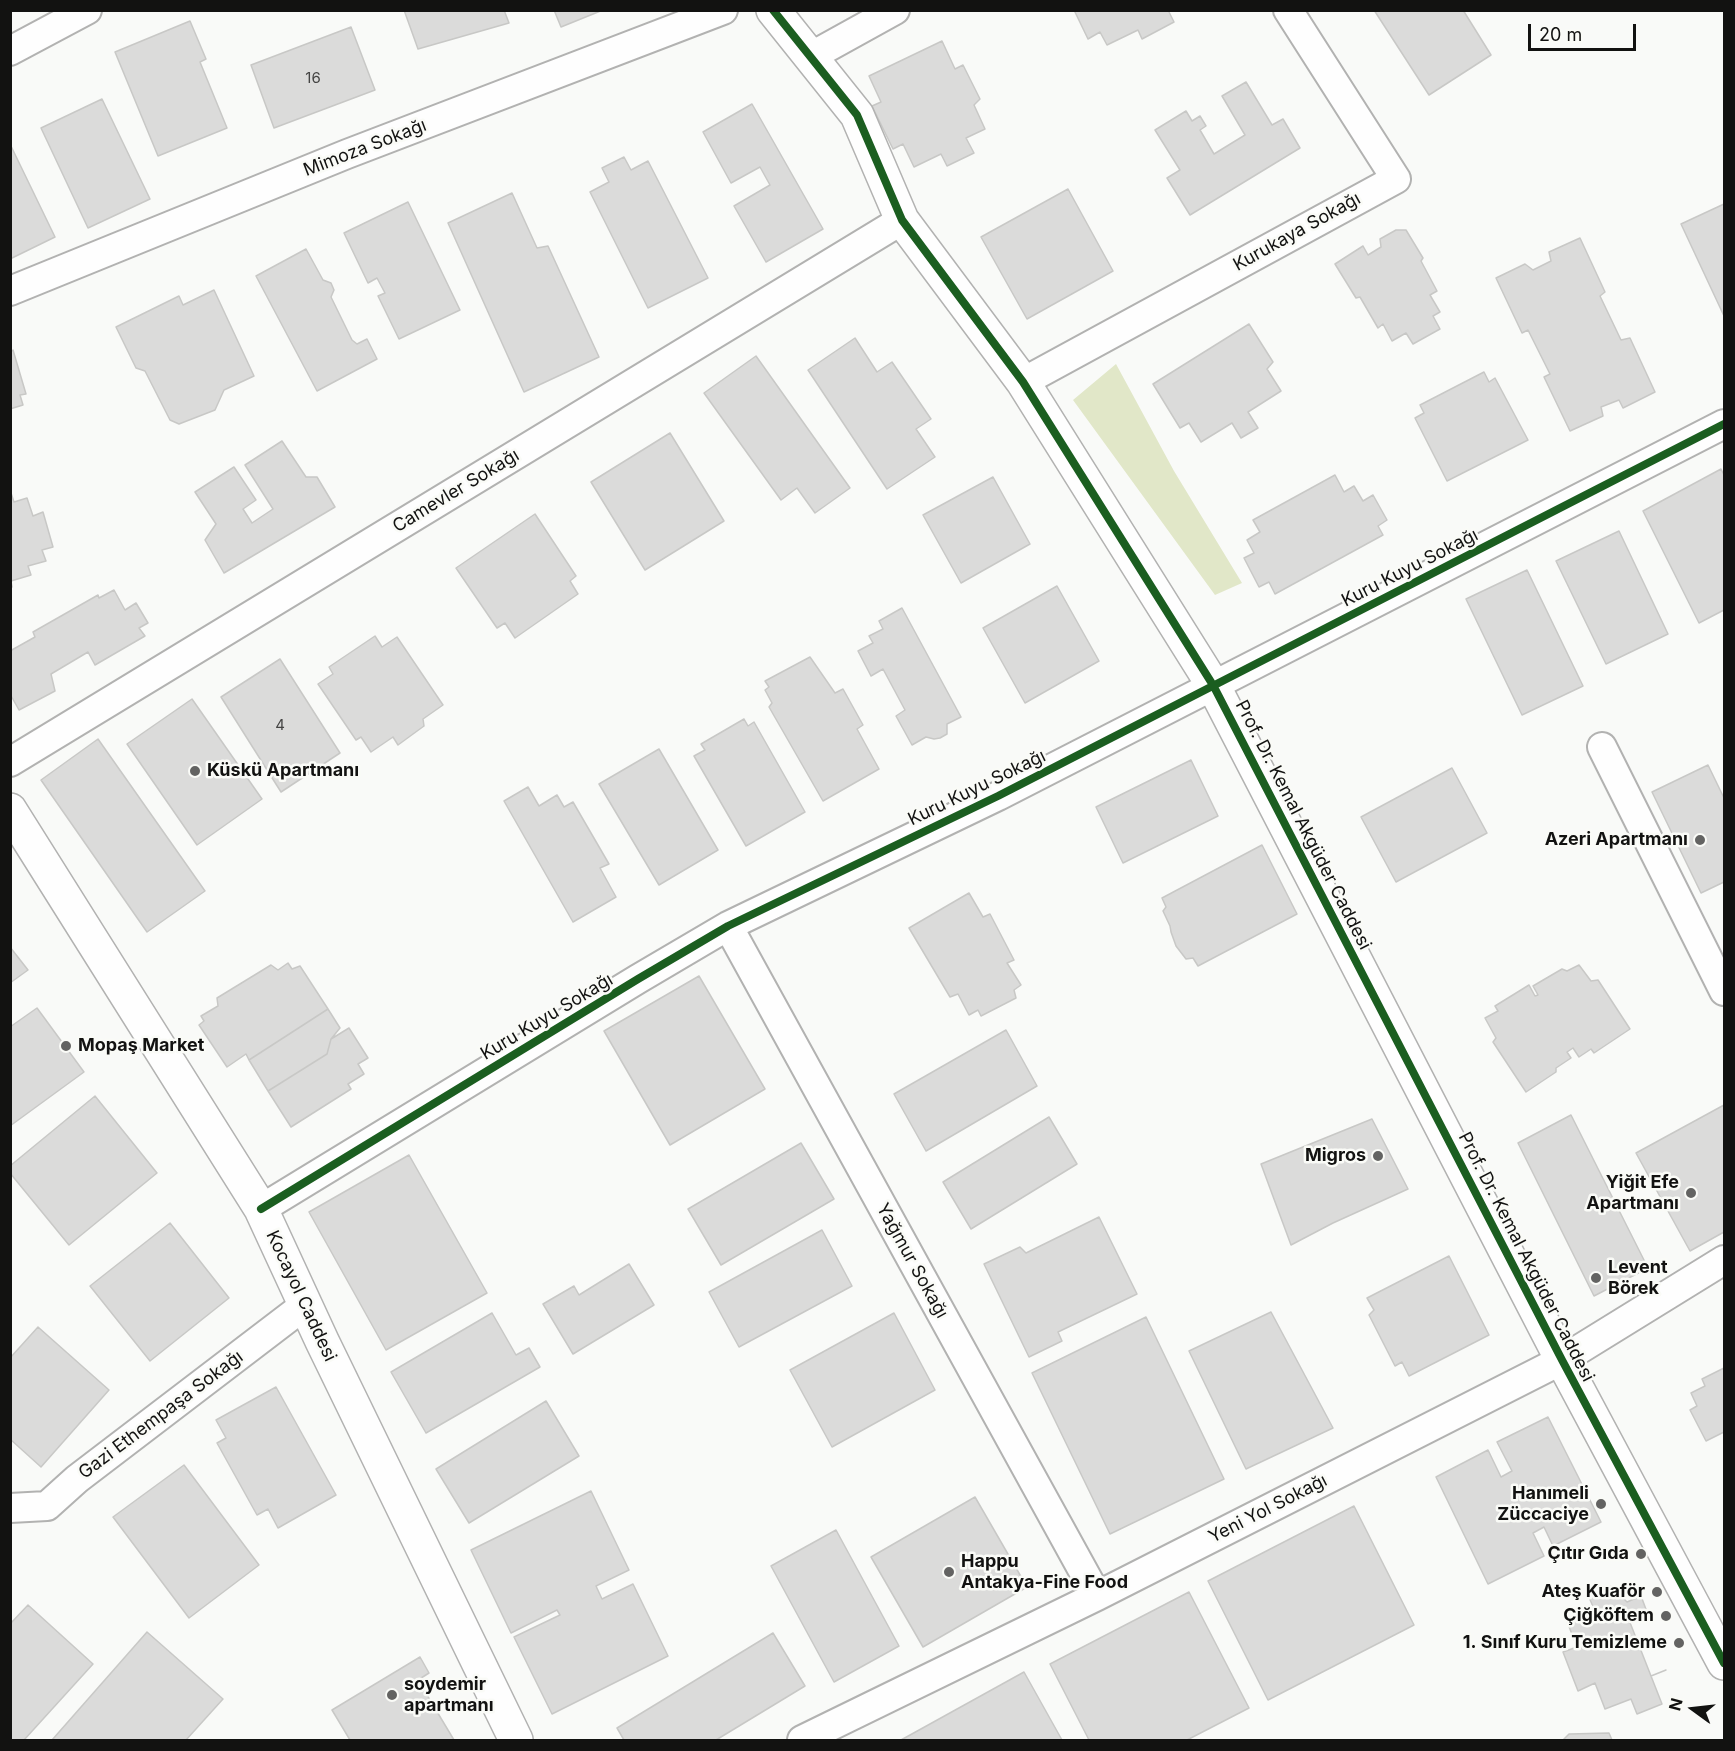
<!DOCTYPE html>
<html>
<head>
<meta charset="utf-8">
<style>
	body { margin:0 }
	#map { position:relative; width:1735px; height:1751px; overflow:hidden; background:#f9faf8; font-family:Inter,sans-serif }
	canvas { display:block }
	.frame { position:absolute; inset:0; border:12px solid #121211; pointer-events:none }
	.north { position:absolute; left:1663px; top:1679px; width:60px; height:60px; -webkit-text-stroke:4px #fafbf7; paint-order:stroke; rotate:285deg; font-size:16px; font-weight:700; line-height:24px; text-align:center; color:#121211 }
	.north::after { content:''; display:block; margin:auto; width:21px; height:27px; background:#121211; clip-path:polygon(50% 0,100% 100%,50% 72%,0 100%) }
	.scale { position:absolute; left:1528px; top:24px; width:108px; height:27px; box-sizing:border-box; border:3px solid #121211; border-top:0; padding-left:8px; font-size:18px; line-height:21px; white-space:nowrap; color:#121211; -webkit-text-stroke:4px #fafbf7; paint-order:stroke }
</style>
</head>
<body>
<div id="map">
<canvas width="1735" height="1751"></canvas>
<div class="frame"></div>
<div class="north">N</div>
<div class="scale">20 m</div>
</div>
<script>
const c = document.querySelector('canvas').getContext('2d');
c.lineJoin = 'round';
function fill(path, color) { c.fillStyle = color; c.fill(path, 'evenodd'); }
function trace(path, color, width, dash) { c.strokeStyle = color; c.lineWidth = width; c.lineCap = dash ? 'butt' : 'round'; c.setLineDash(dash || []); c.stroke(path); }
function write(font, color, halo, rows, align = 'center') {
  c.font = font + ' Inter,sans-serif'; c.lineWidth = 5; c.setLineDash([]); c.textBaseline = 'middle'; c.strokeStyle = halo; c.fillStyle = color; for (const [text, x, y, turn = 0] of rows) {
    c.save(); c.translate(x, y); c.rotate((+turn || 0) * Math.PI / 180); c.textAlign = isNaN(turn) ? turn : align; if (halo) c.strokeText(text, 0, 0); c.fillText(text, 0, 0); c.restore();
  }
}
const green = new Path2D(`
	M1116 364 1174 471 1242 583 1215 595 1073 400Z`);
const building = new Path2D(`
	M404 10H504L509 23 418 49Z
	M554 10H603L561 27Z
	M1074 10H1168L1174 22 1142 39 1138 30 1107 45 1100 32 1088 39Z
	M1374 10H1463L1491 55 1429 95Z
	M190 21 206 59 200 62 227 128 158 156 115 52Z
	M351 27 375 90 274 128 251 65Z
	M942 41 955 69 963 65 980 99 974 105 985 129 966 138 974 153 947 166 941 154 914 167 903 144 893 149 872 106 881 102 869 76Z
	M1246 82 1272 125 1283 119 1300 148 1190 215 1167 178 1180 170 1155 130 1186 111 1192 121 1200 116 1206 126 1200 130 1214 154 1245 135 1222 96Z
	M102 99 150 199 88 228 41 128Z
	M752 104 823 229 766 262 734 206 770 185 760 167 731 183 703 132Z
	M10 144 55 237 10 259Z
	M624 157 631 170 648 161 708 278 648 308 590 192 609 182 602 168Z
	M1068 189 1113 271 1027 319 981 237Z
	M512 193 537 248 548 246 599 357 524 392 448 223Z
	M408 202 460 310 399 339 378 296 385 293 377 278 368 283 344 233Z
	M1724 204V316L1681 224Z
	M1396 230H1406L1423 258 1421 261 1437 291 1430 295 1440 312 1433 316 1440 329 1413 344 1406 333 1392 341 1383 324 1378 328 1360 297 1356 298 1335 264 1363 246 1368 255 1381 247 1380 239Z
	M1580 238 1605 292 1600 296 1621 340 1630 338 1655 392 1623 408 1619 400 1601 407 1603 416 1570 431 1544 377 1550 374 1528 330 1522 333 1496 278 1525 264 1533 270 1551 261 1549 252Z
	M306 249 323 280 331 283 334 290 331 297 352 340 357 344 367 339 377 359 317 391 256 276Z
	M214 290 254 376 224 390 215 410 179 424 170 420 145 371 136 368 116 327 179 296 183 305Z
	M1249 324 1273 362 1267 369 1281 391 1248 412 1258 428 1241 438 1232 423 1201 442 1189 423 1180 428 1153 384Z
	M855 338 877 372 892 362 931 419 916 429 935 457 887 489 808 370Z
	M13 350 26 394 20 395 23 405 10 409V352Z
	M756 356 850 488 815 513 797 488 781 500 704 393Z
	M1484 372 1489 382 1495 378 1528 440 1447 481 1415 418 1424 413 1420 405Z
	M670 433 724 521 645 570 591 482Z
	M282 441 306 477H317L335 507 224 573 205 540 216 524 195 492 234 467 256 500 243 509 252 523 273 509 245 465Z
	M1721 469 1724 475V610L1699 623 1643 511Z
	M1335 475 1344 492 1354 486 1363 501 1373 495 1387 520 1378 526 1383 535 1275 594 1269 582 1259 587 1244 558 1254 553 1247 540 1260 532 1253 520Z
	M993 477 1030 544 961 583 923 515Z
	M10 490 14 502 27 498 33 516 43 512 53 547 42 550 46 561 28 566 31 575 11 581 12 587H10Z
	M535 514 576 576 570 581 578 594 515 638 505 623 497 628 456 568Z
	M1619 531 1668 634 1606 664 1556 561Z
	M1527 570 1583 686 1522 715 1466 599Z
	M1057 586 1099 661 1025 703 983 628Z
	M114 590 125 610 136 603 148 623 139 628 145 636 95 665 88 652 51 674 55 691 19 710 10 694V651L35 637 33 632 98 595 99 598Z
	M902 608 961 717 947 724V734L940 738 934 739 926 737 912 745 896 716 905 710 883 669 871 676 858 651 873 643 869 636 883 629 879 621Z
	M375 636 382 647 397 637 443 705 423 719 424 726 398 745 393 737 371 752 361 737 356 740 318 684 333 674 329 667Z
	M810 657 835 693 843 689 863 725 857 729 879 769 823 801 769 707 772 703 765 690 769 687 765 681Z
	M280 659 340 753 281 792 221 697Z
	M192 699 262 799 197 845 127 744Z
	M744 719 748 726 754 722 805 812 746 846 694 756 705 750 701 744Z
	M98 739 205 891 147 932 41 780Z
	M659 749 718 850 659 885 599 784Z
	M1191 760 1218 816 1123 863 1096 807Z
	M1708 765 1724 798V882L1701 893 1652 792Z
	M1452 768 1487 833 1396 882 1361 817Z
	M528 787 539 806 557 795 564 807 573 802 609 864 600 868 616 897 573 922 504 801Z
	M1262 845 1297 914 1198 966 1193 958 1186 959 1176 946 1171 932 1170 926 1163 911 1166 907 1162 898Z
	M969 893 983 917 990 914 1014 960 1007 963 1021 985 1014 990 1016 998 981 1016 978 1010 969 1015 958 994 950 997 909 928Z
	M10 947 28 970 10 983Z
	M288 963 292 969 300 966 328 1009 249 1060 246 1054 227 1067 199 1025 204 1021 201 1016 218 1006 217 998 271 965 278 970Z
	M1579 965 1591 981 1598 980 1630 1029 1594 1053 1591 1049 1579 1057 1573 1048 1567 1052 1571 1058 1556 1068V1072L1526 1092 1493 1042 1496 1038 1485 1018 1498 1011 1495 1006 1529 985 1535 996 1538 995 1533 986 1562 969 1567 971Z
	M699 976 765 1089 670 1145 604 1031Z
	M37 1008 84 1072 10 1126V1027Z
	M328 1009 340 1028 331 1039 327 1054 268 1091 249 1060Z
	M349 1028 368 1058 358 1064 364 1074 348 1084 351 1089 291 1127 268 1091 327 1054 331 1039Z
	M1006 1030 1037 1086 926 1151 894 1094Z
	M95 1096 157 1173 69 1245 10 1173V1166Z
	M1724 1105V1232L1690 1251 1636 1153Z
	M1571 1115 1648 1268 1594 1296 1518 1143Z
	M1049 1117 1077 1164 971 1229 943 1182Z
	M1372 1119 1408 1189 1333 1223 1291 1245 1261 1164Z
	M801 1143 834 1199 721 1265 688 1209Z
	M409 1155 487 1293 386 1350 309 1212Z
	M1099 1217 1137 1294 1058 1332 1062 1341 1029 1357 984 1264 1020 1247 1026 1253Z
	M170 1223 229 1298 150 1361 90 1286Z
	M822 1230 852 1286 739 1347 709 1292Z
	M1449 1256 1489 1335 1409 1376 1402 1362 1395 1366 1369 1315 1374 1310 1367 1298Z
	M629 1264 654 1305 573 1354 543 1304 574 1286 579 1295Z
	M1271 1312 1333 1428 1246 1469 1189 1351Z
	M492 1313 516 1355 529 1348 540 1367 426 1433 391 1372Z
	M894 1313 935 1390 832 1447 790 1370Z
	M1146 1317 1224 1479 1110 1534 1032 1373Z
	M38 1327 109 1390 41 1467 10 1439V1358Z
	M1724 1368V1432L1706 1441 1690 1410 1697 1406 1691 1393 1705 1386 1702 1379Z
	M276 1387 336 1495 278 1528 268 1509 257 1515 217 1443 226 1438 216 1420Z
	M546 1401 579 1456 469 1523 436 1469Z
	M1548 1417 1601 1522 1553 1546 1544 1527 1533 1533 1544 1556 1488 1584 1436 1477 1488 1450 1501 1477 1512 1471 1497 1442Z
	M184 1465 259 1565 189 1618 113 1517Z
	M591 1491 629 1570 596 1586 602 1599 633 1584 668 1656 552 1714 514 1637 560 1615 557 1610 511 1633 471 1550Z
	M975 1497 1027 1587 923 1647 871 1557Z
	M1354 1506 1414 1625 1268 1700 1208 1581Z
	M836 1530 899 1646 834 1682 771 1566Z
	M1611 1586 1627 1602 1641 1596 1647 1612 1629 1620 1651 1676 1666 1670 1651 1676 1662 1704 1637 1714 1631 1699 1605 1709 1595 1683 1578 1691 1563 1652 1577 1647 1566 1619 1594 1609 1588 1595Z
	M1189 1592 1249 1708 1187 1740H1089L1050 1664Z
	M28 1605 93 1664 24 1740H10V1624Z
	M147 1632 223 1699 186 1740H52Z
	M773 1633 805 1686 716 1740H624L617 1728Z
	M420 1657 429 1673 418 1680 454 1740H350L332 1710Z
	M1024 1672 1062 1740H901Z
	M1609 1733 1612 1740H1563L1569 1734Z`);
const street = new Path2D(`
	M10 51 87 10
	M810 57 895 10
	M10 291 347 154 723 10
	M1023 382 1396 179 1288 10
	M1602 747 1724 991
	M10 762 902 220
	M728 926 1097 1596
	M261 1209 638 979 728 926 998 796 1724 424
	M10 1508 47 1506 77 1479 305 1305
	M802 1740 1097 1596 1562 1360 1724 1260`);
const secondary = new Path2D(`
	M773 10 857 115 902 220 1023 382 1213 685 1562 1360 1724 1663
	M10 810 261 1209 322 1341 516 1740`);
const cycleway = new Path2D(`
	M773 10 857 115 902 220 1023 382 1213 685 1562 1360 1724 1663
	M261 1209 638 979 728 926 998 796 1724 424`);
const markers = [
	[195,771,6,"#636362"],
	[1700,840,6,"#636362"],
	[66,1046,6,"#636362"],
	[1378,1156,6,"#636362"],
	[1691,1193,6,"#636362"],
	[1596,1278,6,"#636362"],
	[1601,1504,6,"#636362"],
	[1641,1554,6,"#636362"],
	[949,1572,6,"#636362"],
	[1657,1592,6,"#636362"],
	[1666,1616,6,"#636362"],
	[1679,1643,6,"#636362"],
	[392,1695,6,"#636362"]
];
const numberNames = [
	["16",313,78],
	["4",280,725]
];
const streetNames = [
	["Mimoza Sokağı",365,148,-21],
	["Kurukaya Sokağı",1297,232,-29],
	["Camevler Sokağı",456,491,-31],
	["Kuru Kuyu Sokağı",1410,568,-27],
	["Kuru Kuyu Sokağı",977,788,-26],
	["Prof. Dr. Kemal Akgüder Caddesi",1303,825,63],
	["Kuru Kuyu Sokağı",547,1017,-31],
	["Prof. Dr. Kemal Akgüder Caddesi",1526,1257,63],
	["Yağmur Sokağı",912,1261,61],
	["Kocayol Caddesi",301,1296,65],
	["Gazi Ethempaşa Sokağı",161,1415,-37],
	["Yeni Yol Sokağı",1268,1509,-27]
];
const poiNames = [
	["Küskü Apartmanı",207,771,"left"],
	["Azeri Apartmanı",1688,840],
	["Mopaş Market",78,1046,"left"],
	["Migros",1366,1156],
	["Yiğit Efe",1679,1183],
	["Apartmanı",1679,1204],
	["Levent",1608,1268,"left"],
	["Börek",1608,1289,"left"],
	["Hanımeli",1589,1494],
	["Züccaciye",1589,1515],
	["Çıtır Gıda",1629,1554],
	["Happu",961,1562,"left"],
	["Antakya-Fine Food",961,1583,"left"],
	["Ateş Kuaför",1645,1592],
	["Çiğköftem",1654,1616],
	["1. Sınıf Kuru Temizleme",1667,1643],
	["soydemir",404,1685,"left"],
	["apartmanı",404,1706,"left"]
];
fill(green, '#e1e7c8');
fill(building, '#dbdbda');
trace(building, '#c8c8c6', 1.5);
trace(street, '#b2b2b1', 32);
trace(secondary, '#b2b2b1', 36);
trace(street, '#fefefe', 28);
trace(secondary, '#fefefe', 33);
trace(cycleway, '#1b5e20', 8);
for (const [x, y, r, color] of markers) { const dot = new Path2D(); dot.arc(x, y, r, 0, 2 * Math.PI); c.fillStyle = color; c.fill(dot); trace(dot, '#fafbf7', 2); }
write('15px', '#444443', null, numberNames);
write('18px', '#121211', '#fafbf7', streetNames);
write('bold 18px', '#121211', '#fafbf7', poiNames, 'right');
</script>
</body>
</html>
